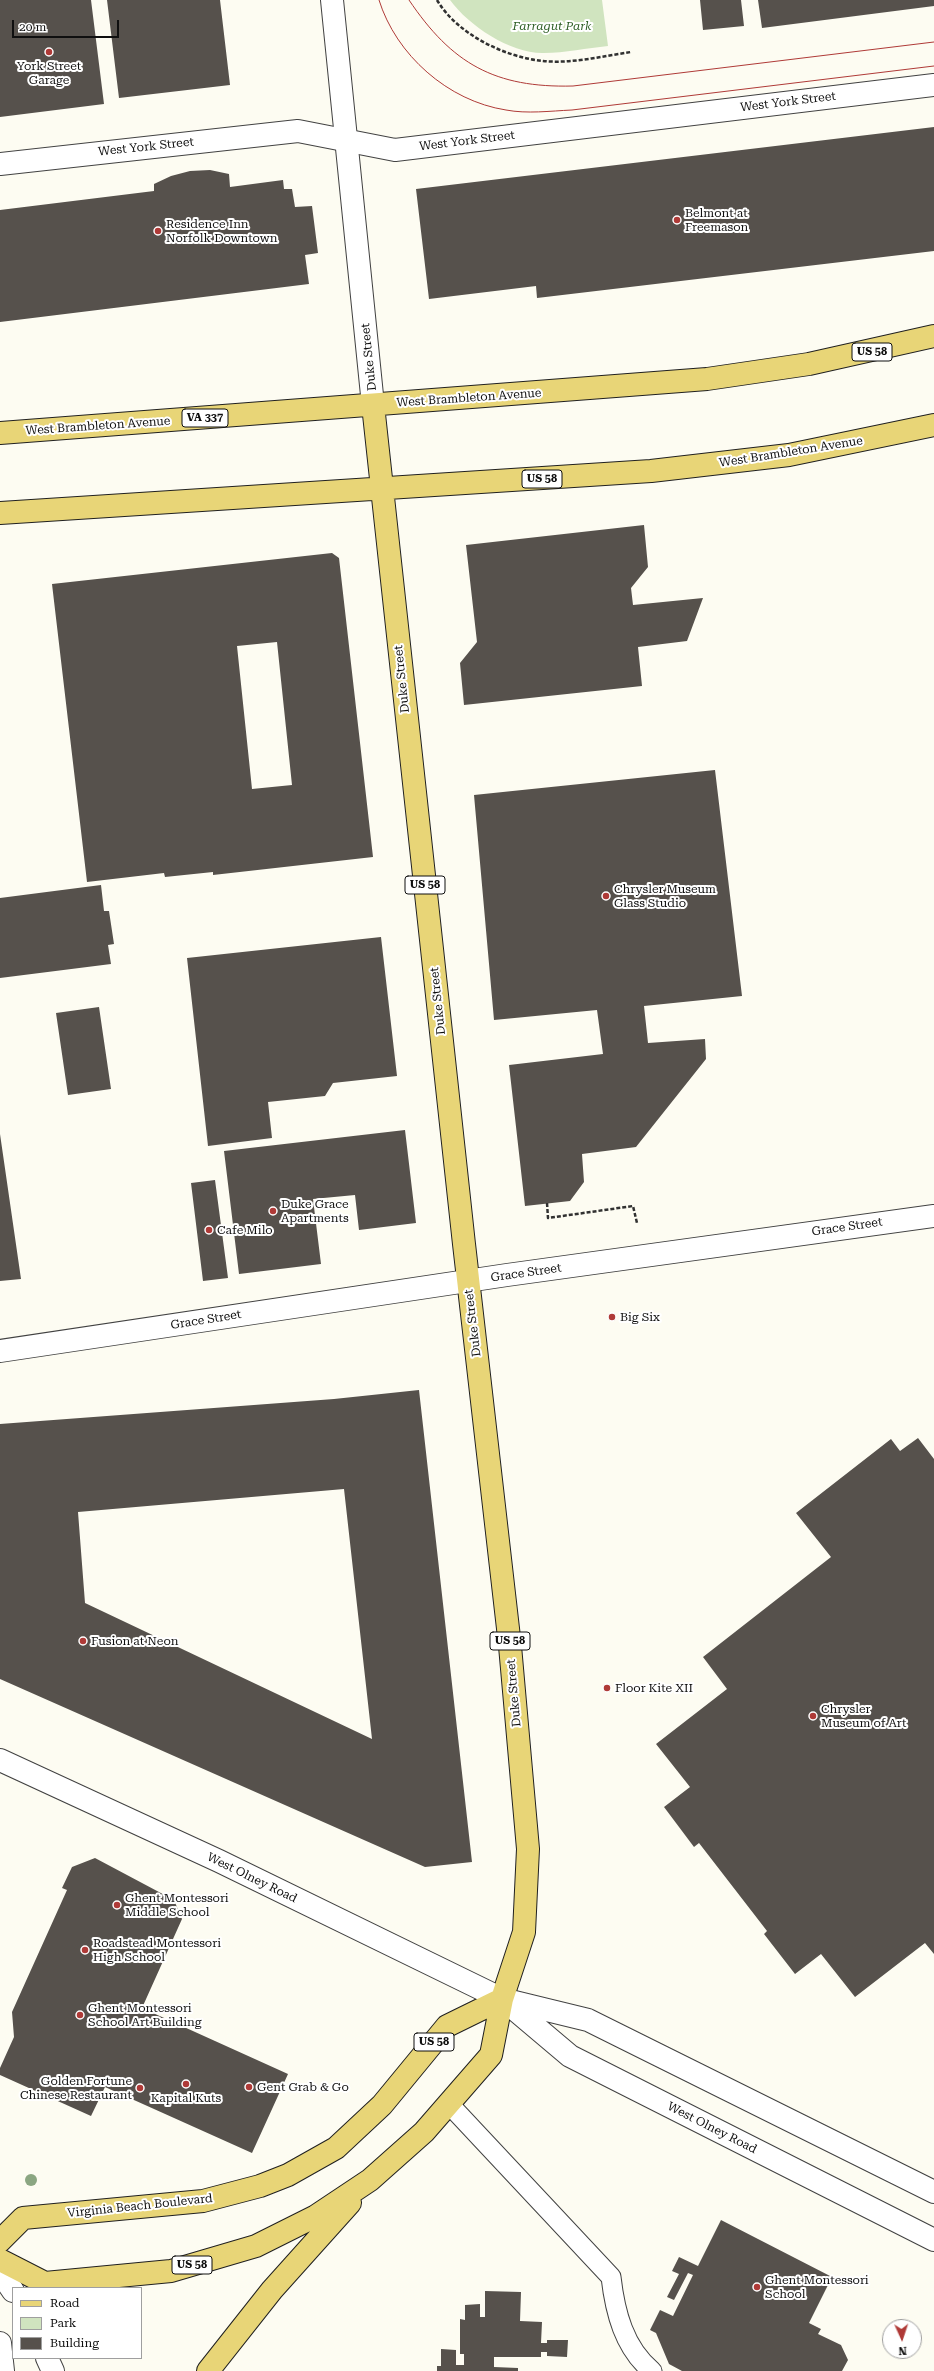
<!DOCTYPE html>
<html>
<head>
<meta charset="utf-8">
<style>
	body { margin:0 }
	#map { position:relative; width:934px; height:2371px; overflow:hidden; background:#fdfcf2; font-family:"Roboto Serif",serif }
	canvas { display:block }
	.legend { position:absolute; left:12px; top:2287px; width:130px; height:72px; box-sizing:border-box; background:#fff; border:1px solid #9f9f9f; margin:0; padding:5px 7px; list-style:none; font-size:12px; color:#0f0f0f }
	.legend li { display:flex; align-items:center; gap:8px; height:20px }
	.legend b { width:20px; border:1px solid #9f9f9f }
	.north { position:absolute; left:882px; top:2319px; width:40px; height:40px; box-sizing:border-box; background:#fff; border:1px solid #9f9f9f; border-radius:50%; rotate:177deg; font-size:11px; font-weight:700; line-height:16px; text-align:center; color:#0f0f0f }
	.north::after { content:''; display:block; margin:auto; width:14px; height:18px; background:#af3a37; clip-path:polygon(50% 0,100% 100%,50% 72%,0 100%) }
	.scale { position:absolute; left:12px; top:20px; width:107px; height:18px; box-sizing:border-box; border:2px solid #0f0f0f; border-top:0; padding-left:5px; font-size:12px; line-height:14px; white-space:nowrap; color:#0f0f0f; -webkit-text-stroke:3px #fff; paint-order:stroke }
</style>
</head>
<body>
<div id="map">
<canvas width="934" height="2371"></canvas>
<ul class="legend">
<li><b style="height:5px;background:#e8d577"></b>Road</li>
<li><b style="height:11px;background:#d0e4bf"></b>Park</li>
<li><b style="height:11px;background:#56514c"></b>Building</li>
</ul>
<div class="north">N</div>
<div class="scale">20 m</div>
</div>
<script>
const c = document.querySelector('canvas').getContext('2d');
c.lineJoin = 'round';
function fill(path, color) { c.fillStyle = color; c.fill(path, 'evenodd'); }
function trace(path, color, width, dash) { c.strokeStyle = color; c.lineWidth = width; c.lineCap = dash ? 'butt' : 'round'; c.setLineDash(dash || []); c.stroke(path); }
function write(font, color, halo, rows, align = 'center') {
  c.font = font + ' "Roboto Serif",serif'; c.lineWidth = 4; c.setLineDash([]); c.textBaseline = 'middle'; c.strokeStyle = halo; c.fillStyle = color; for (const [text, x, y, turn = 0] of rows) {
    c.save(); c.translate(x, y); c.rotate((+turn || 0) * Math.PI / 180); c.textAlign = isNaN(turn) ? turn : align; if (halo) c.strokeText(text, 0, 0); c.fillText(text, 0, 0); c.restore();
  }
}
const green = new Path2D(`
	M450 0H602L608 46C587 48 565 53 544 53 511 54 469 26 450 0Z`);
const building = new Path2D(`
	M0 0H91L104 104 0 117Z
	M107 0H220L230 85 119 98Z
	M700 0H741L744 26 703 30Z
	M758 0H934V6L762 28Z
	M934 127V251L537 298 536 286 429 299 416 189Z
	M210 170 229 174 230 187 283 180 284 189H292L295 207 312 206 318 253 305 255 309 284 0 322V210L154 191V184L171 176 190 171Z
	M644 525 648 567 631 588 633 605 703 598 687 641 638 647 642 686 464 705 460 663 477 642 466 545Z
	M332 553 339 558 373 857 213 875V872L165 877 164 873 87 882 52 584ZM277 642 292 785 252 789 237 646Z
	M715 770 742 996 644 1006 648 1043 705 1039 706 1059 636 1147 582 1154 584 1182 570 1201 525 1206 509 1065 603 1054 597 1010 494 1020 474 795Z
	M101 885 104 911H109L114 944 108 945 111 964 0 978V898Z
	M381 937 397 1076 333 1083 325 1096 268 1102 272 1138 208 1146 187 958Z
	M99 1007 111 1089 68 1095 56 1013Z
	M405 1130 416 1223 359 1230 355 1195 313 1199 321 1264 239 1274 224 1151Z
	M0 1134 21 1279 0 1281Z
	M215 1180 228 1278 203 1281 191 1183Z
	M419 1390 472 1862 425 1867 0 1679V1424L334 1399ZM344 1489 372 1739 85 1603 78 1512Z
	M918 1438 934 1459V1954L925 1943 855 1997 821 1954 795 1974 764 1934 767 1931 699 1843 694 1847 664 1807 690 1787 656 1744 727 1689 703 1657 831 1557 796 1513 891 1439 900 1451Z
	M95 1858 174 1900 182 1919 142 2008 288 2074 252 2153 105 2087 91 2116 0 2075V2068L14 2037 12 2012 67 1890 62 1888 72 1867Z
	M721 2220 832 2277 809 2323 821 2329 818 2334 841 2345 848 2360 842 2371H682L669 2364 656 2333 650 2330 660 2310 673 2316 693 2275 688 2273 674 2300 667 2297 679 2274 672 2271 679 2257 698 2266Z
	M485 2291 521 2292 520 2321 542 2322 541 2343H547V2340H568L567 2357 547 2356V2352H541V2357H494V2367L518 2368V2371H437V2366H441V2349L456 2350V2365H464V2354H460V2319L465 2320V2305L480 2304V2317H485Z`);
const path = new Path2D(`
	M437 0C457 34 504 57 543 61 571 64 603 56 631 52
	M547 1203 548 1218 633 1206 637 1223`);
const service = new Path2D(`
	M449 2104 611 2277C615 2312 624 2348 652 2371`);
const minor = new Path2D(`
	M0 164 298 131 395 150 934 85
	M0 1351 507 1275 934 1216`);
const tertiary = new Path2D(`
	M332 0 373 405
	M0 1760 219 1861 502 1999 588 2020 934 2192
	M506 2002 570 2056 934 2240
	M0 2272 13 2291
	M0 2343 3 2371
	M47 2358 53 2371`);
const primary = new Path2D(`
	M0 433 707 379 809 364 934 336
	M0 513 651 471 789 455 934 425
	M0 2241 23 2218 203 2201 260 2186 288 2175 336 2148 382 2105 447 2026 502 1999
	M0 2260 45 2283 171 2271 256 2246 316 2216 370 2180 424 2132 491 2055 502 1999 524 1932 528 1849 510 1646 464 1244 373 405
	M208 2371 272 2290 350 2203`);
const tram = new Path2D(`
	M379 0C396 55 448 101 506 110 527 114 550 111 572 110L934 66
	M409 0C452 64 495 88 573 86L934 42`);
const trees = [
	[31,2180]
];
const markers = [
	[49,52,4,"#af3a37"],
	[677,220,4,"#af3a37"],
	[158,231,4,"#af3a37"],
	[606,896,4,"#af3a37"],
	[273,1211,4,"#af3a37"],
	[209,1230,4,"#af3a37"],
	[612,1317,4,"#af3a37"],
	[83,1641,4,"#af3a37"],
	[607,1688,4,"#af3a37"],
	[813,1716,4,"#af3a37"],
	[117,1905,4,"#af3a37"],
	[85,1950,4,"#af3a37"],
	[80,2015,4,"#af3a37"],
	[186,2084,4,"#af3a37"],
	[249,2087,4,"#af3a37"],
	[140,2088,4,"#af3a37"],
	[757,2287,4,"#af3a37"]
];
const shields = [
	[872,352,40],
	[205,418,46],
	[542,479,40],
	[425,885,40],
	[510,1641,40],
	[434,2042,40],
	[192,2265,40]
];
const shieldNames = [
	["US 58",872,352],
	["VA 337",205,418],
	["US 58",542,479],
	["US 58",425,885],
	["US 58",510,1641],
	["US 58",434,2042],
	["US 58",192,2265]
];
const parkNames = [
	["Farragut Park",552,26]
];
const poiNames = [
	["York Street",49,66,"center"],
	["Garage",49,80,"center"],
	["Belmont at",685,213],
	["Freemason",685,227],
	["Residence Inn",166,224],
	["Norfolk Downtown",166,238],
	["Chrysler Museum",614,889],
	["Glass Studio",614,903],
	["Duke Grace",281,1204],
	["Apartments",281,1218],
	["Cafe Milo",217,1230],
	["Big Six",620,1317],
	["Fusion at Neon",91,1641],
	["Floor Kite XII",615,1688],
	["Chrysler",821,1709],
	["Museum of Art",821,1723],
	["Ghent Montessori",125,1898],
	["Middle School",125,1912],
	["Roadstead Montessori",93,1943],
	["High School",93,1957],
	["Ghent Montessori",88,2008],
	["School Art Building",88,2022],
	["Golden Fortune",132,2081,"right"],
	["Chinese Restaurant",132,2095,"right"],
	["Gent Grab & Go",257,2087],
	["Kapital Kuts",186,2098,"center"],
	["Ghent Montessori",765,2280],
	["School",765,2294]
];
const streetNames = [
	["West York Street",788,102,-7],
	["West York Street",467,141,-7],
	["West York Street",146,147,-6],
	["Duke Street",369,357,-96],
	["West Brambleton Avenue",469,398,-4],
	["West Brambleton Avenue",98,426,-4],
	["West Brambleton Avenue",791,452,-9],
	["Duke Street",402,679,-96],
	["Duke Street",438,1001,-96],
	["Grace Street",847,1227,-8],
	["Grace Street",526,1273,-8],
	["Grace Street",206,1320,-9],
	["Duke Street",473,1323,-97],
	["Duke Street",514,1693,-95],
	["West Olney Road",252,1878,26],
	["West Olney Road",712,2128,27],
	["Virginia Beach Boulevard",140,2206,-6]
];
fill(green, '#d0e4bf');
fill(building, '#56514c');
trace(service, '#424242', 21);
trace(minor, '#424242', 24);
trace(tertiary, '#424242', 24);
trace(primary, '#202020', 24);
trace(path, '#313131', 2.5, [4, 2]);
trace(service, '#fff', 19);
trace(minor, '#fff', 22);
trace(tertiary, '#fff', 22);
trace(primary, '#e8d577', 22);
trace(tram, '#af3a37', 1);
c.fillStyle = '#8ba682';
for (const [x, y] of trees) { c.beginPath(); c.arc(x, y, 6, 0, 2 * Math.PI); c.fill(); }
for (const [x, y, r, color] of markers) { const dot = new Path2D(); dot.arc(x, y, r, 0, 2 * Math.PI); c.fillStyle = color; c.fill(dot); trace(dot, '#fff', 1.5); }
for (const [x, y, w] of shields) { const box = new Path2D(); box.roundRect(x - w / 2, y - 9, w, 18, 3); c.fillStyle = '#fff'; c.fill(box); trace(box, '#0f0f0f', 1); }
write('bold 11px', '#0f0f0f', null, shieldNames);
write('italic 12px', '#2e5f26', '#fff', parkNames);
write('12px', '#0f0f0f', '#fff', poiNames, 'left');
write('12px', '#0f0f0f', '#fff', streetNames);
</script>
</body>
</html>
